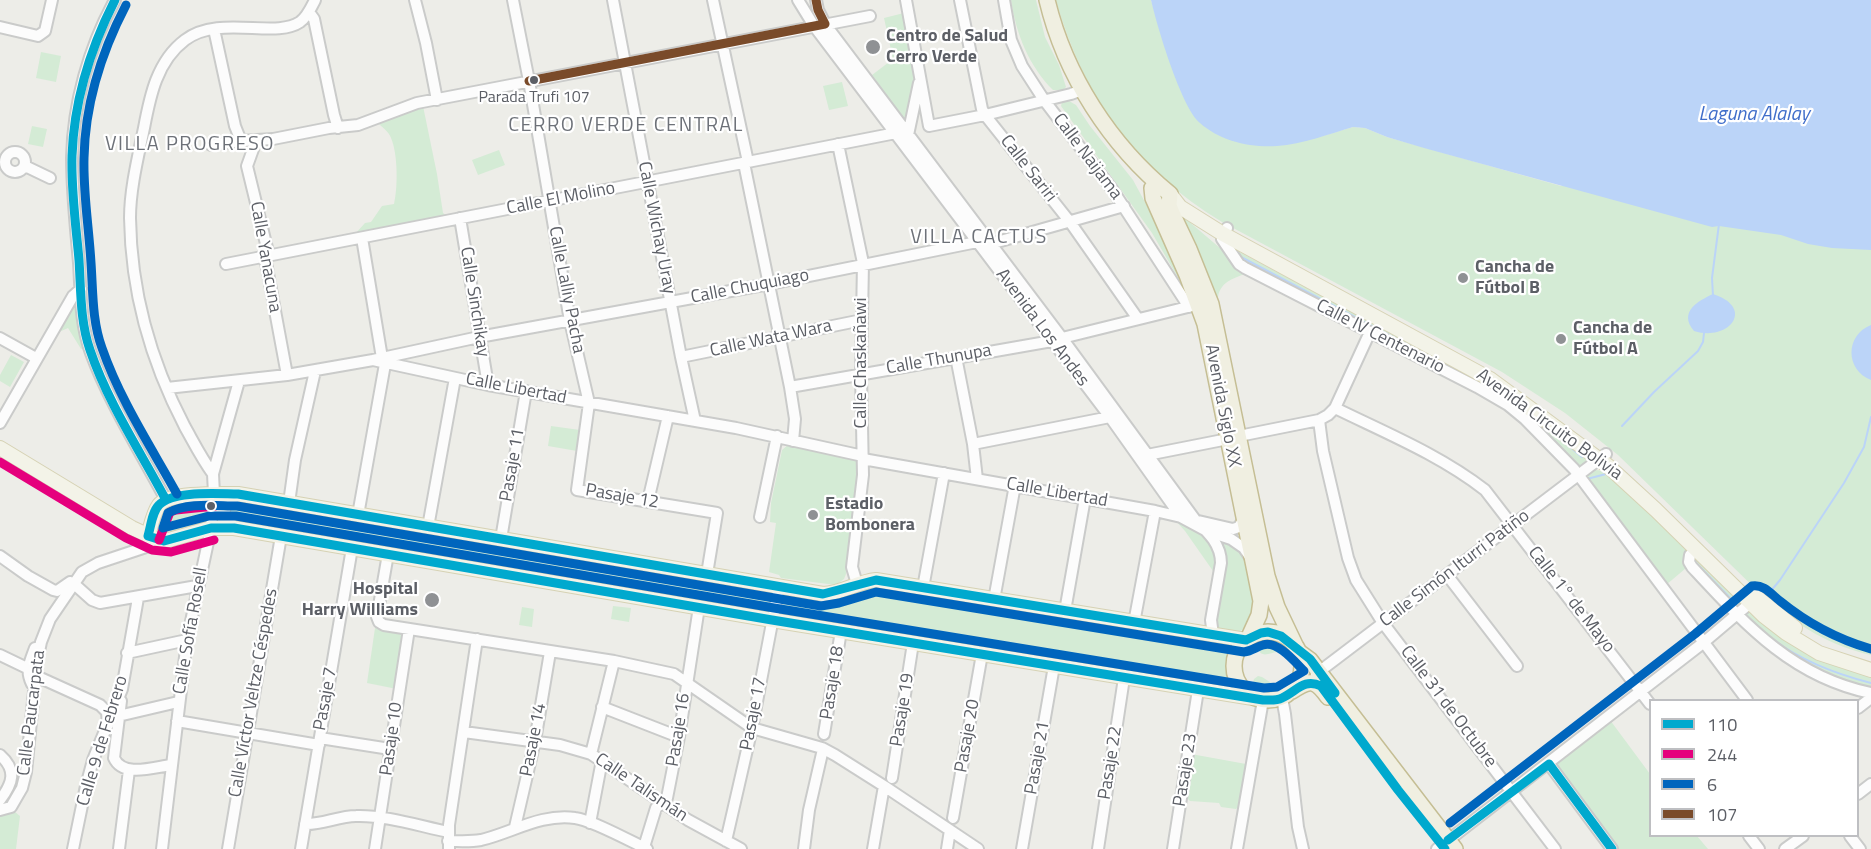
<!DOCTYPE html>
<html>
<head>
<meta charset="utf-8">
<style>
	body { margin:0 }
	#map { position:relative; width:1871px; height:849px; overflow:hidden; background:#edede8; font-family:"Titillium Web",sans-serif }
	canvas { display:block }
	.legend { position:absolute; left:1649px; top:699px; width:210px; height:138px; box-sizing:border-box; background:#fff; border:2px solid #bebfc2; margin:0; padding:8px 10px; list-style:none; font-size:18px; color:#5c5f66 }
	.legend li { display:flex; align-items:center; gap:12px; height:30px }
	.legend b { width:30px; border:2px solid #bebfc2 }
</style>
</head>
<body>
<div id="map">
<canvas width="1871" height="849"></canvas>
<ul class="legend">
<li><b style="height:8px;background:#00a9ce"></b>110</li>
<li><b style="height:8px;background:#e5007d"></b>244</li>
<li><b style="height:8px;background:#0065bd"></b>6</li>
<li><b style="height:8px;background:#7a4b2a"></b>107</li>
</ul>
</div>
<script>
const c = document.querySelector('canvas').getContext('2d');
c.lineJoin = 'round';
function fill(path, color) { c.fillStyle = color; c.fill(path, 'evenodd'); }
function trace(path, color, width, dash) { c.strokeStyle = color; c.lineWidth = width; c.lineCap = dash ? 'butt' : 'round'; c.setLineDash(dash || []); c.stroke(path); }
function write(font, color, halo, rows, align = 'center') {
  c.font = font + ' "Titillium Web",sans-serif'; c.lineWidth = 4.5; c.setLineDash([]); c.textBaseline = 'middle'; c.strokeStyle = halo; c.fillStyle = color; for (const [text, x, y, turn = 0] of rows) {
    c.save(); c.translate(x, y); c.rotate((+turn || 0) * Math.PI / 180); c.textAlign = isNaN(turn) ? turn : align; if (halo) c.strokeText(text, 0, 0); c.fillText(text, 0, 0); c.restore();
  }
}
const green = new Path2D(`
	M1011 0H1036L1045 37 1059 65 1066 87 1063 90H1053C1029 66 1016 34 1011 0Z
	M1056 0H1151L1161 34 1223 137C1269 155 1308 140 1353 127L1365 128 1387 137 1561 186 1871 0V655C1830 646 1799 626 1767 600L1618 455 1565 413 1502 372 1222 222C1136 170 1083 97 1056 0Z
	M904 13 917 74 906 122 872 75 893 59 884 18Z
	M41 52 61 56 56 82 36 78Z
	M842 82 848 106 829 110 823 86Z
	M1069 101 1076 105 1090 126 1133 180 1153 217 1187 293 1152 233 1061 106 1062 102Z
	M423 106 437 174 443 213 447 216 354 235 365 223 371 222 382 206 394 204C398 188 398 154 391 138 389 132 383 128 379 124L390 118Z
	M32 126 47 129 43 147 28 144Z
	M499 150 505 165 478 175 472 160Z
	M1179 213 1248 272C1235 279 1221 280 1218 297L1213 298Z
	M1234 249 1501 392 1588 460 1578 470 1537 424 1242 262Z
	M77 299V317L84 348 81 349 68 328 59 332 57 331Z
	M11 355 24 362 10 387 0 381V375Z
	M551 426 580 430 577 451 548 446Z
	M789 444 859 459 860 478 846 574 844 579 836 585 781 578 779 575 769 572 776 523 770 522 771 503 782 450Z
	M1595 470 1606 471 1745 603 1738 609 1692 563 1666 585 1584 478Z
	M234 499 772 592 773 594 769 612 765 613 229 521 228 504Z
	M201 501C210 505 211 518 202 524 192 531 167 539 159 529 164 498 173 503 201 501Z
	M1174 519C1206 536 1213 533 1217 571H1213L1185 531Z
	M1216 537 1228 541 1245 555 1256 598 1250 625 1237 633 1218 629 1215 627Z
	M878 585 1233 644C1227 663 1227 675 1238 693L785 616 781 610 786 594Z
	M613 606 631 608 629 622 611 619Z
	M522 607 534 609 532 627 519 625Z
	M1750 611 1824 661 1849 670 1871 675V689L1833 678 1781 649 1744 614Z
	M375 628 400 632 403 635 397 689 367 683Z
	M1267 640C1277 641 1284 644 1290 653L1288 658 1279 652C1270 652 1262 659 1258 649L1259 644Z
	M1258 676 1262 677 1273 684 1285 681 1286 684C1276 693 1262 698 1252 686L1254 679Z
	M1610 720 1650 774V836H1697L1708 849H1616L1555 763Z
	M1191 754 1246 764 1240 806 1236 809 1221 807 1219 803 1190 801 1184 795Z
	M15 812 20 816 16 849H0V814Z`);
const water = new Path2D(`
	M1151 0H1871V250L1832 248 1808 244 1781 235 1719 226 1712 227 1424 148 1387 137 1365 128 1353 127C1329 134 1303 144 1277 146 1251 148 1220 141 1200 123 1181 107 1157 26 1151 0Z
	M1713 294C1756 308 1729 342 1694 331 1678 312 1698 301 1713 294Z
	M1871 325V380C1845 370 1845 335 1871 325Z`);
const stream = new Path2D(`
	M1241 257 1495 391
	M1713 296 1712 278 1719 224
	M1622 426 1654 392 1698 351 1703 342 1704 333
	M1558 437 1582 457
	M1587 479 1606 474
	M1695 562 1736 604
	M1765 598 1780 580 1844 483 1864 447 1871 417
	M1774 640C1803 662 1836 674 1871 683`);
const minor = new Path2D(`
	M115 0C89 47 73 104 72 158 72 192 76 228 79 263 81 293 80 324 91 353 109 402 141 453 166 500
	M415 0 426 43 437 100
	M513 0 529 81 570 321 589 403 577 490 717 513 707 574
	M613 0 681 357 695 421
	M713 0 748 162
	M798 0 814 26 1110 417 1181 517 1207 531 1231 539 1244 548 1250 557
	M816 0 818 10 825 24 1062 338 1196 521C1209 533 1221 545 1221 563L1211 620 1213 635
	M906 0 929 126 985 115 1071 94 1082 90
	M960 0 982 109 985 115 1070 222 1138 319
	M1004 0 1011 40 1022 66 1044 100 1112 189 1189 307
	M309 12 314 19 334 115 338 128
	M0 27 38 36 45 31 52 0
	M214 29 235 126 241 141
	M908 135 919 83
	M256 141 247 166 268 252 265 257 287 375
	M838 144 863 263 861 374 863 475 852 567 857 584
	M211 145 241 141 273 139 329 128 358 125 417 103 870 16
	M5 162a10 10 0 1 1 20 0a10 10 0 1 1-20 0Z
	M744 163 790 387 795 419 793 441
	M25 166 50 178
	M460 218 488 385
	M1227 228 1222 239 1239 264 1245 268 1477 387 1508 405 1525 419 1574 469 1747 700
	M362 238 382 358 385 364
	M226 264 896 133
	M0 338 36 358
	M1062 338 1196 305
	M681 357 862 320
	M956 357 973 444 977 479
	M373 360 479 337 769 284 977 242 990 244 1124 206
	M790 387 1052 341
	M167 388 287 375 373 360 488 385 736 428 863 456
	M1335 408C1386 433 1440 455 1485 490L1650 704
	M1319 420 1323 451 1348 558 1356 580 1383 623 1555 849
	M0 423 73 296 81 289
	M1239 436 1319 420 1328 415 1335 408 1370 332
	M973 444 1110 417
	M1147 455 1228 439
	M863 459 1155 511 1233 529 1239 527 1244 518
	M213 474C202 459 194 443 185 427 151 362 131 291 130 218 130 189 138 157 144 128 150 96 157 61 185 40 219 14 275 39 300 22 307 17 311 8 315 0
	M648 501 668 416
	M289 503 295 460 315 371
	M358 515 385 364
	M760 517 777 436
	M428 527 455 378
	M501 539 526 391
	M1696 550 1690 555 1689 562 1692 567C1745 624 1792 677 1871 693
	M388 554 377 617 379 622 384 625 614 661 674 674 752 728 822 748 835 755 884 786 978 849
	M0 556 28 576 53 590 57 591 70 582
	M1447 575 1517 666
	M73 583 92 600 100 603 197 586
	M923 588 944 473
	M994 600 1015 485
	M1065 611 1085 498
	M1134 623 1155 511
	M35 648C30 662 25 670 32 684L35 685
	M127 653 187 640
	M0 655 27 668
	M1316 674 1606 454
	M36 676 100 705 107 712 108 725
	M1282 698 1285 714 1298 827 1303 849
	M121 701 114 758C123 778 154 767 171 765
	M602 707 679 737
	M1858 708 1871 698
	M114 717 178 702
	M177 721 319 745
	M464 732 560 745 591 754 688 820 741 849
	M824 734 841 631
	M320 738 390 749
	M591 754 614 661
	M0 755C17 770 13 783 0 800
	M1549 764 1612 849
	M892 778 913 643
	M1858 794 1871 784
	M0 810 11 807 22 788 26 772 37 661 41 642 50 619 82 572 98 563 164 541
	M953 818 982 654
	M590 823 602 760
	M305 824C321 825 339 816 356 816 386 815 419 826 449 832
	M515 827 535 741 550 652
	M1749 836 1759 849
	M1850 836 1860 849
	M448 841C459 841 470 842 481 840 511 833 542 813 575 818 592 820 630 841 647 849
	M726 841 752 728 779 586
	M644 847 656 808 667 798 679 737 699 607
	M73 849 86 786 93 760 122 689 138 598
	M119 849 129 770
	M162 849 187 640 211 528 214 494 213 474 239 381
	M228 849 281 536
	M301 849 352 548
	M375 849 409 629
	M449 849V825L477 639
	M804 849 809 810 823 749
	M873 849 884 786
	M947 849 950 830
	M1022 849 1054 666
	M1098 849 1124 678
	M1173 849 1198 690
	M1237 849 1263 700
	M1437 849 1703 643 1755 599
	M1785 849 1803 836`);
const major = new Path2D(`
	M1170 194 1180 207 1223 234 1490 379 1608 466 1656 510 1764 616 1786 633 1819 653 1871 670
	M0 448 132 528 156 539 169 540 211 528H234L772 620 1259 699
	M234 528 227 524 222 512 227 500 238 494
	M148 536C151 526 153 513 159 505 169 492 222 494 238 494L823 594C842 593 857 582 876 580L1246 640
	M1754 595 1795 628`);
const highway = new Path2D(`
	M1047 0C1065 75 1110 145 1170 194L1169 205 1171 211 1189 249 1211 304 1267 576 1277 607 1296 647
	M1157 183 1152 188 1153 198 1187 275 1205 324 1261 601 1259 615 1249 637
	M1234 666a34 34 0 1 1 68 0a34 34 0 1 1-68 0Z
	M1299 652 1310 660 1455 849
	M1292 691C1310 679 1315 679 1328 697`);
const bus1 = new Path2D(`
	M115 0C90 49 74 101 72 156 71 191 76 226 79 260 81 291 80 321 90 350 108 403 140 451 166 500
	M148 536 164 541 211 528H234L772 620 1263 700C1270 700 1276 701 1282 698 1297 691 1304 678 1321 686L1398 790 1445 849
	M148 536C151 526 152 512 159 505 173 490 219 494 238 494L823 594 876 580 1246 640
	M1246 640 1261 633 1268 632 1281 636 1310 659 1335 693
	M1448 840 1549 764 1612 849`);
const bus2 = new Path2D(`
	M0 462 126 538 152 550 171 552 214 540
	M159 540 170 512 176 510 215 506`);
const bus3 = new Path2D(`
	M126 5C101 53 85 104 84 158 83 193 89 228 91 263 93 291 92 321 102 348 120 400 151 447 177 494
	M237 506 821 606 839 603 876 592 1244 652C1252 651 1256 647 1263 645 1277 640 1295 662 1304 671L1277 687 1264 688 774 608 236 516H209L163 528 168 513C187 502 216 506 237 506Z
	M1450 823 1695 634 1752 586C1764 584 1771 594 1780 601 1807 623 1837 639 1871 649`);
const bus4 = new Path2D(`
	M529 81 825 24 818 10 816 0`);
const markers = [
	[873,47,8,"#8f9194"],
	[534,80,5,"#5c5f66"],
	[1463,278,6,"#8f9194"],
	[1561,339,6,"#8f9194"],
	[211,506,5,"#5c5f66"],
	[813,515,6,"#8f9194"],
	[432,600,8,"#8f9194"]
];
const busNames = [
	["Parada Trufi 107",534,98]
];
const poiNames = [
	["Centro de Salud",886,37],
	["Cerro Verde",886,58],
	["Cancha de",1475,268],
	["Fútbol B",1475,289],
	["Cancha de",1573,329],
	["Fútbol A",1573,350],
	["Estadio",825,505],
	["Bombonera",825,526],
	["Hospital",418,590,"right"],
	["Harry Williams",418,611,"right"]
];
const streetNames = [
	["Calle Naijama",1087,157,53],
	["Calle Sariri",1028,169,52],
	["Calle El Molino",561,199,-11],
	["Calle Wichay Uray",656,228,79],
	["Calle Yanacuna",265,257,80],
	["Calle Chuquiago",750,287,-11],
	["Calle Lalliy Pacha",566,290,79],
	["Calle Sinchikay",474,302,81],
	["Avenida Los Andes",1042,328,53],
	["Calle IV Centenario",1380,337,27],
	["Calle Wata Wara",771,339,-12],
	["Calle Thunupa",939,360,-10],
	["Calle Chaskañawi",862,363,-90],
	["Calle Libertad",516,389,11],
	["Avenida Siglo XX",1222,406,79],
	["Avenida Circuito Bolivia",1549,425,36],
	["Pasaje 11",513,465,-80],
	["Calle Libertad",1057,493,10],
	["Pasaje 12",622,497,10],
	["Calle Simón Iturri Patiño",1455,569,-37],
	["Calle 1° de Mayo",1571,600,52],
	["Calle Sofía Rosell",191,631,-80],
	["Pasaje 18",833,683,-81],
	["Calle Víctor Veltze Céspedes",254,693,-80],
	["Pasaje 7",326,699,-80],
	["Calle 31 de Octubre",1448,707,53],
	["Pasaje 19",903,710,-81],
	["Calle Paucarpata",32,713,-83],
	["Pasaje 17",754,714,-79],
	["Pasaje 16",679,730,-81],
	["Pasaje 20",968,736,-80],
	["Pasaje 10",392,739,-82],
	["Pasaje 14",534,740,-79],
	["Calle 9 de Febrero",103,741,-73],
	["Pasaje 21",1038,758,-80],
	["Pasaje 22",1111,763,-81],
	["Pasaje 23",1186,770,-81],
	["Calle Talismán",641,788,34]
];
const waterNames = [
	["Laguna Alalay",1754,115]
];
const neighbourhoodNames = [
	["CERRO VERDE CENTRAL",626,126],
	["VILLA PROGRESO",190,145],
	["VILLA CACTUS",979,238]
];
fill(green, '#d4ebd5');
fill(water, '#bbd4f8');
trace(stream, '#bbd4f8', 2);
trace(minor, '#cacbca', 14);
trace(major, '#d6d2b4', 16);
trace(highway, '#c5be94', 18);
trace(minor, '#fcfcfc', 10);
trace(major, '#f3f3e8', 14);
trace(highway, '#f0efe1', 15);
trace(bus1, '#00a9ce', 9);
trace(bus2, '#e5007d', 9);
trace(bus3, '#0065bd', 9);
trace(bus4, '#7a4b2a', 9);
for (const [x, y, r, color] of markers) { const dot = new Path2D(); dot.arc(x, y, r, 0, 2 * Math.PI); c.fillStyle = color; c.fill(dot); trace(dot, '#fff', 2); }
write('16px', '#5c5f66', '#fff', busNames);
write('bold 18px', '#5c5f66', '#fff', poiNames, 'left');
write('18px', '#5c5f66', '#fff', streetNames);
write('italic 20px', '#406eca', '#fff', waterNames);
c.letterSpacing = '1.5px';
write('20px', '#6d7178', '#fff', neighbourhoodNames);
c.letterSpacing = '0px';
</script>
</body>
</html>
